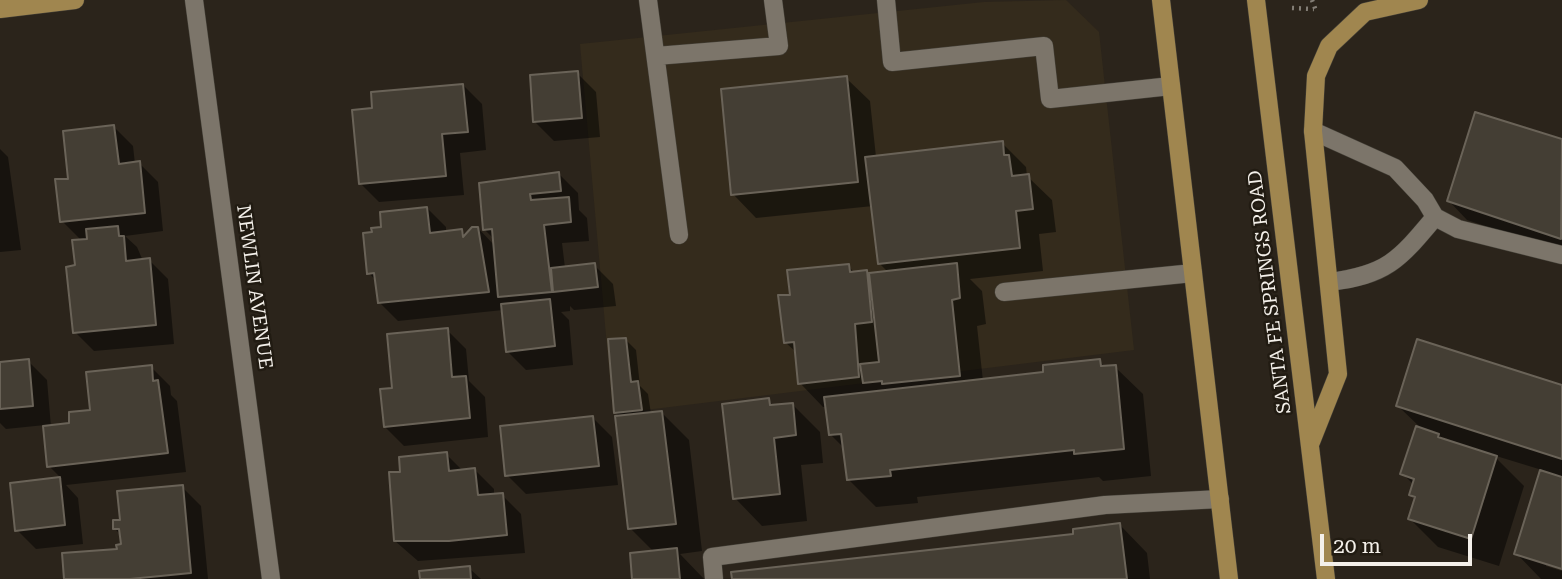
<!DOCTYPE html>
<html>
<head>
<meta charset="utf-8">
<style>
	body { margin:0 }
	#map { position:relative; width:1562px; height:579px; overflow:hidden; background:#2b241b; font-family:"Roboto Serif",serif }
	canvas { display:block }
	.scale { position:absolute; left:1320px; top:534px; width:152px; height:32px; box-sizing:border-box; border:4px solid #f4f0ea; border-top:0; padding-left:9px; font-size:21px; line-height:24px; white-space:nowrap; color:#f4f0ea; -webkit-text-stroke:5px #211b12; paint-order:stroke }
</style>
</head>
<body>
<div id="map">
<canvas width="1562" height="579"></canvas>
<div class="scale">20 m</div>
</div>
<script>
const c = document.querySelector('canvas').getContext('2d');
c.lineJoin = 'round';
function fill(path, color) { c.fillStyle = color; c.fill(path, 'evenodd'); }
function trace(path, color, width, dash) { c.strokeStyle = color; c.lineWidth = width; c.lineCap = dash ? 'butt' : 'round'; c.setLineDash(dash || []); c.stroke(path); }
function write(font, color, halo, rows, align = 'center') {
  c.font = font + ' "Roboto Serif",serif'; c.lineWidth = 5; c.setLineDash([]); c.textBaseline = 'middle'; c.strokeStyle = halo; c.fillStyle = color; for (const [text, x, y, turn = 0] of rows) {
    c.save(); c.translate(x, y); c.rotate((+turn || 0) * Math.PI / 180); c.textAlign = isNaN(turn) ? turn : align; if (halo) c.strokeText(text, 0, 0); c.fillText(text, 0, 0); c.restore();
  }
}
const built = new Path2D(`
	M1066 0 1099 32 1134 350 613 414 580 44 984 2Z`);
const shadow = new Path2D(`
	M577 73 596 92 600 137 554 141 535 122Z
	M846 78 870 101 876 157 1002 143 1026 167 1027 176 1052 200 1056 232 1039 234 1043 271 970 279 982 291 986 324 977 326 983 381 1045 374 1099 361 1106 368 1115 367 1143 394 1151 476 1103 481 1099 477 917 497 918 503 876 507 848 479 845 449 830 434 827 407H823L800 383 797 353 785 342 792 296 848 266 855 273H889L879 263 873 206 756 218 733 194Z
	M463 85 482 104 486 150 460 153 464 195 379 202 360 183 374 110Z
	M1476 114 1562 141V251L1467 220 1449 201Z
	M114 127 133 146 135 164 139 163 158 182 163 231 125 236 137 247 143 261 149 260 168 279 174 344 94 351 75 332 76 267 82 241 62 221 70 180Z
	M0 149 8 157 21 250 0 252Z
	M559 174 578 193 579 210 587 218 589 241 562 243 565 268 594 265 613 284 616 306 574 310 570 306V311L561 312 569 320 573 365 526 370 507 351 503 310 398 321 379 302 377 282 369 273 374 234 427 208 446 227V233L461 231 466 236 478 228 495 246 494 239 484 229 480 184Z
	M447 330 466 349 469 381 485 397 488 437 404 446 385 427 394 390Z
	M625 339 636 350 640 386 648 394 651 414 662 413 689 440 702 551 680 554 704 579H634L654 552 630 528 620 417 616 413Z
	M28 361 47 380 51 427 71 425 151 367 170 386 171 395 177 401 186 472 66 485 78 498 83 544 36 549 17 530 12 484 62 479 49 466 45 425 6 429 0 423V364Z
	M1562 387V567L1546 562V566L1562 571V579H1541L1516 553 1542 470 1493 455 1524 486 1499 566 1438 547 1410 519 1416 500 1411 495 1414 485 1402 473 1423 430 1398 406Z
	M768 400 774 406 792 404 820 432 823 463 801 465 807 521 762 526 735 498Z
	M593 418 612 437 618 485 526 494 507 475Z
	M446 454 463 471 475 470 494 489V495H502L521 514 525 553 418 561 395 541 402 473Z
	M182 487 201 506 208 579H66L119 550 123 546 122 536 115 529 122 522Z
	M1120 525 1147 553 1150 579H734L1075 536Z
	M469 568 481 579H422Z`);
const building = new Path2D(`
	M578 71 582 118 533 122 530 75Z
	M847 76 858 182 731 195 721 89Z
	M463 84 468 132 442 134 446 176 359 184 352 110 372 108 371 92Z
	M1475 112 1562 139 1561 239 1447 201Z
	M114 125 119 164 140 161 145 213 60 222 55 179H68L63 131Z
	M1003 141 1004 155H1009L1012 176 1029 174 1033 209 1016 211 1020 248 878 264 865 157Z
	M559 172 561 191 530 194 531 200 569 197 571 222 544 225 552 292 498 297 492 229 483 230 479 183Z
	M427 207 430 233 462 229 463 237 472 227H478L489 292 378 303 374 273 367 274 363 233 372 232 371 228 381 227 380 212Z
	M118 226 119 236H124L126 261 150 258 156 325 73 333 66 267 75 265 72 240 87 239 86 229Z
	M595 263 598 287 553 292 551 268Z
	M957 263 960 298 952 300 960 376 882 384V381L863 383 860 364 879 362 869 273Z
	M849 264 850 272 867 270 872 322 855 324 859 377 798 384 794 342 784 343 778 295H790L787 270Z
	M550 299 555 346 506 352 501 304Z
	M448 328 452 377 466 376 470 418 384 427 380 389 392 388 387 334Z
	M626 338 631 382 638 381 642 410 614 413 608 339Z
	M1417 339 1562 385V459L1396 406Z
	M29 359 33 406 0 409V362Z
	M1100 359 1101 366 1116 365 1124 449 1074 454V450L890 470 891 476 847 480 841 434 829 435 824 397 1043 372V365Z
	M152 365 153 381 158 380 168 453 47 467 43 426 69 423V412L90 410 86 372Z
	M769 398 770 405 793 403 796 435 774 438 780 494 733 499 722 404Z
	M662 411 676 524 628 529 615 416Z
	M593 416 599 466 505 476 500 426Z
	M1416 426 1439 434 1438 437 1497 456 1471 539 1408 519 1415 497 1409 495 1414 479 1400 474Z
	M447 452 449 471 475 468 478 495 503 493 507 535 449 541H394L389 472H400L399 457Z
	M1540 470 1562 477V569L1514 554Z
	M60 477 65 525 15 531 10 483Z
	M183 485 191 573 130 579H64L62 553 117 549 116 545 121 544 119 529H113V520H120L117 491Z
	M1120 523 1127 579H732L731 572 1073 534V529Z
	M677 548 680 579H632L630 553Z
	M470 566 471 579H420L419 571Z`);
const path = new Path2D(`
	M1312 0 1316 11
	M1292 8 1314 9`);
const service = new Path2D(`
	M648 0 679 235
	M886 0 892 62 1044 46 1050 99 1171 86
	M656 56 779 46 773 0
	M1313 131 1395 168 1425 200 1435 217 1458 229 1562 255
	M1329 282C1387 275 1399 260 1435 217
	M1004 292 1193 273
	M714 579 712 557 1105 505 1220 499`);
const minor = new Path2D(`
	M194 0 271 579`);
const secondary = new Path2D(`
	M1161 0 1229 579
	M1256 0 1326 579
	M0 9 75 0
	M1311 442 1338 374 1313 131 1316 76 1329 46 1365 12 1419 0`);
const streetNames = [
	["NEWLIN AVENUE",254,287,82],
	["SANTA FE SPRINGS ROAD",1270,292,-97]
];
fill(built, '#342b1c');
fill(shadow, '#0007');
fill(building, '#443e34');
trace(building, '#6a6358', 2);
trace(service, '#444038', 19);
trace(minor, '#444038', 19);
trace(secondary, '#444038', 19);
trace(path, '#847f77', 4.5, [2, 5]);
trace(service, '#7c756a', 18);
trace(minor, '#7c756a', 18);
trace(secondary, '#a0864f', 18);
write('19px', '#f4f0ea', '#211b12', streetNames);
</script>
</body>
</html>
